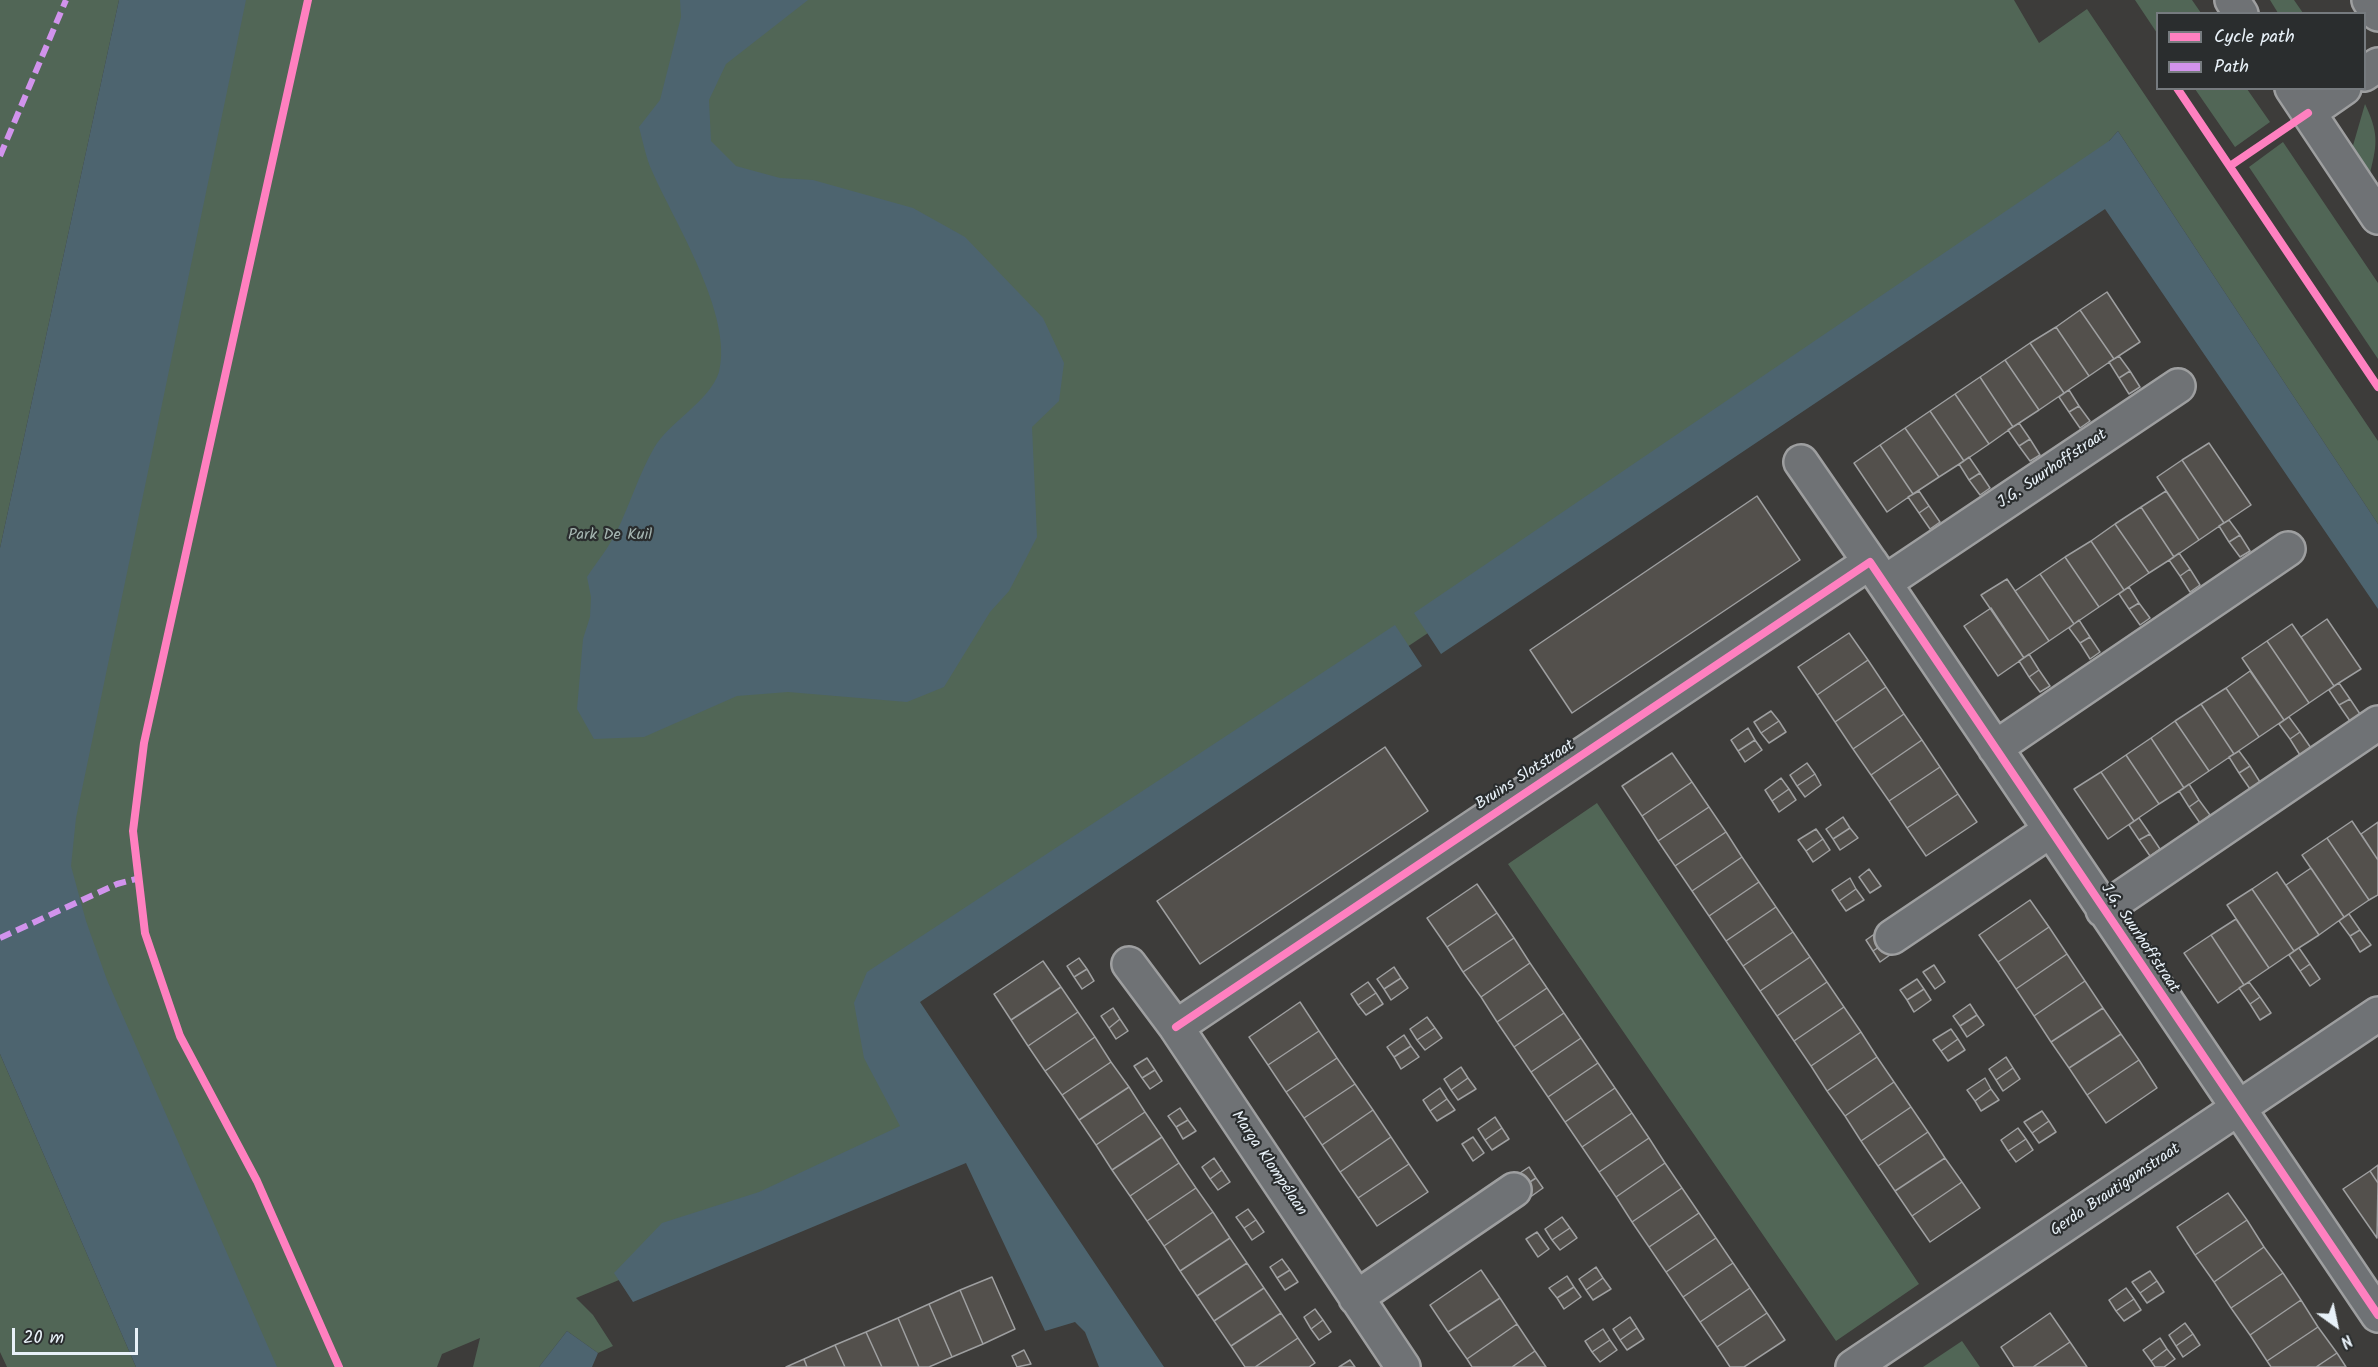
<!DOCTYPE html>
<html>
<head>
<meta charset="utf-8">
<style>
	body { margin:0 }
	#map { position:relative; width:2378px; height:1367px; overflow:hidden; background:#3d3c3a; font-family:Kalam,sans-serif }
	canvas { display:block }
	.legend { position:absolute; left:2156px; top:12px; width:210px; height:78px; box-sizing:border-box; background:#2a2d2e; border:2px solid #767b7f; margin:0; padding:8px 10px; list-style:none; font-size:18px; color:#e8f1f8 }
	.legend li { display:flex; align-items:center; gap:12px; height:30px }
	.legend b { width:30px; border:2px solid #767b7f }
	.north { position:absolute; left:2306px; top:1295px; width:60px; height:60px; -webkit-text-stroke:4px #2a2d2e; paint-order:stroke; rotate:147deg; font-size:16px; font-weight:700; line-height:24px; text-align:center; color:#e8f1f8 }
	.north::after { content:''; display:block; margin:auto; width:21px; height:27px; background:#e8f1f8; clip-path:polygon(50% 0,100% 100%,50% 72%,0 100%) }
	.scale { position:absolute; left:12px; top:1328px; width:126px; height:27px; box-sizing:border-box; border:3px solid #e8f1f8; border-top:0; padding-left:8px; font-size:18px; line-height:21px; white-space:nowrap; color:#e8f1f8; -webkit-text-stroke:4px #2a2d2e; paint-order:stroke }
</style>
</head>
<body>
<div id="map">
<canvas width="2378" height="1367"></canvas>
<ul class="legend">
<li><b style="height:8px;background:#ff80c0"></b>Cycle path</li>
<li><b style="height:8px;background:#d193ec"></b>Path</li>
</ul>
<div class="north">N</div>
<div class="scale">20 m</div>
</div>
<script>
const c = document.querySelector('canvas').getContext('2d');
c.lineJoin = 'round';
function fill(path, color) { c.fillStyle = color; c.fill(path, 'evenodd'); }
function trace(path, color, width, dash) { c.strokeStyle = color; c.lineWidth = width; c.lineCap = dash ? 'butt' : 'round'; c.setLineDash(dash || []); c.stroke(path); }
function write(font, color, halo, rows, align = 'center') {
  c.font = font + ' Kalam,sans-serif'; c.lineWidth = 4.5; c.setLineDash([]); c.textBaseline = 'middle'; c.strokeStyle = halo; c.fillStyle = color; for (const [text, x, y, turn = 0] of rows) {
    c.save(); c.translate(x, y); c.rotate((+turn || 0) * Math.PI / 180); c.textAlign = isNaN(turn) ? turn : align; if (halo) c.strokeText(text, 0, 0); c.fillText(text, 0, 0); c.restore();
  }
}
const green = new Path2D(`
	M0 0H119L0 548Z
	M181 0H2014L2039 43 2087 9 2378 441V524L2118 131 2109 141 2115 175 885 995 939 1146 576 1298 593 1315 613 1346 598 1353 567 1331 539 1367H473L480 1338 442 1354 437 1367H182L8 784Z
	M2135 0H2192L2201 13 2158 14 2157 33Z
	M2270 0H2294L2303 13H2278Z
	M2195 89H2247L2270 122 2235 147Z
	M2365 104C2378 132 2378 142 2370 173L2352 149Z
	M2283 142 2378 283V359L2249 167Z
	M1597 803 1919 1284 1836 1341 1508 864Z
	M0 1054 136 1367H7L0 1352Z
	M1962 1341 1980 1367H1923Z`);
const water = new Path2D(`
	M119 0H246L76 818 71 866 86 921 107 980 277 1367H136L0 1054V548Z
	M680 0H808L726 64 709 100 711 141 736 166 780 178 813 180 913 208 965 237 1043 318 1064 363 1059 401 1032 427 1037 537 1009 591 990 612 944 687 907 702 788 692 737 696 644 737 594 739 577 709 583 639 590 617 591 597 587 577C597 562 609 547 617 531 630 504 639 474 654 448 669 422 710 401 719 372 734 316 674 221 652 171 646 158 643 142 639 127L660 100 681 17Z
	M2118 131 2378 524V609L2105 209 1441 654 1414 613 2109 141Z
	M1395 625 1422 666 920 1002 1164 1367H1099L1085 1332 1075 1322 1045 1331 966 1163 633 1302 614 1273 662 1223 759 1192 900 1126 864 1058 854 1003 867 972Z
	M567 1331 598 1353 592 1367H539Z`);
const building = new Path2D(`
	M2107 292 2140 342 2114 359 2080 310Z
	M2080 310 2114 359 2089 376 2056 327Z
	M2056 327 2089 376 2064 393 2030 343Z
	M2030 343 2064 393 2039 410 2005 360Z
	M2119 356 2130 371 2119 378 2109 362Z
	M2005 360 2039 410 2013 427 1980 377Z
	M2130 371 2140 387 2129 394 2119 378Z
	M1980 377 2013 427 1989 444 1955 394Z
	M2069 390 2079 406 2069 412 2059 397Z
	M1955 394 1989 444 1964 461 1930 411Z
	M2079 406 2090 421 2080 428 2069 412Z
	M1930 411 1964 461 1939 477 1905 428Z
	M2019 423 2030 439 2019 446 2008 430Z
	M1905 428 1939 477 1913 494 1880 445Z
	M2030 439 2040 455 2030 461 2019 446Z
	M2209 443 2251 505 2224 523 2182 460Z
	M1880 445 1913 494 1887 512 1854 463Z
	M1969 457 1980 473 1969 480 1959 464Z
	M2182 460 2224 523 2199 540 2157 477Z
	M1980 473 1990 488 1980 495 1969 480Z
	M1919 491 1929 506 1919 513 1908 497Z
	M2166 491 2199 540 2174 557 2141 507Z
	M1757 496 1800 560 1572 713 1530 650Z
	M1929 506 1940 522 1930 529 1919 513Z
	M2141 507 2174 557 2149 573 2115 524Z
	M2229 520 2240 535 2229 542 2219 526Z
	M2115 524 2149 573 2124 590 2091 541Z
	M2240 535 2250 551 2240 557 2229 542Z
	M2091 541 2124 590 2099 607 2065 557Z
	M2179 553 2190 569 2180 576 2169 560Z
	M2065 557 2099 607 2074 624 2040 574Z
	M2190 569 2200 585 2190 592 2180 576Z
	M2040 574 2074 624 2049 641 2015 591Z
	M2007 579 2049 641 2024 658 1981 595Z
	M2129 587 2139 603 2129 609 2119 594Z
	M2139 603 2150 618 2140 625 2129 609Z
	M1991 608 2024 658 1998 676 1964 626Z
	M2327 619 2361 669 2334 686 2301 637Z
	M2079 620 2090 637 2080 643 2069 628Z
	M2292 624 2334 686 2309 703 2267 641Z
	M1849 633 1868 660 1817 695 1798 667Z
	M2090 637 2100 652 2090 659 2080 643Z
	M2267 641 2309 703 2284 720 2242 658Z
	M2029 654 2039 670 2029 677 2019 661Z
	M1868 660 1886 687 1835 722 1817 695Z
	M2039 670 2050 686 2040 692 2029 677Z
	M2250 671 2284 720 2259 737 2226 688Z
	M2339 683 2350 699 2339 705 2329 690Z
	M1886 687 1904 714 1853 749 1835 722Z
	M2226 688 2259 737 2234 754 2201 704Z
	M2350 699 2360 714 2350 721 2339 705Z
	M2201 704 2234 754 2209 771 2175 721Z
	M1771 711 1779 721 1761 733 1754 722Z
	M1904 714 1922 740 1871 775 1853 749Z
	M2289 717 2300 732 2290 739 2279 724Z
	M1779 721 1786 732 1769 743 1761 733Z
	M2175 721 2209 771 2184 788 2151 738Z
	M1748 728 1755 740 1738 751 1731 740Z
	M2300 732 2311 748 2300 755 2290 739Z
	M2151 738 2184 788 2159 804 2126 755Z
	M1755 740 1762 750 1745 762 1738 751Z
	M1922 740 1940 767 1889 801 1871 775Z
	M1385 747 1428 811 1200 964 1157 901Z
	M2239 751 2250 766 2239 773 2229 757Z
	M1672 753 1692 782 1642 816 1622 786Z
	M2126 755 2159 804 2134 821 2101 772Z
	M1807 763 1815 774 1797 786 1790 775Z
	M2250 766 2260 782 2250 789 2239 773Z
	M1940 767 1958 794 1907 828 1889 801Z
	M2101 772 2134 821 2108 839 2074 789Z
	M1815 774 1821 785 1805 797 1797 786Z
	M1781 778 1789 789 1772 801 1765 790Z
	M1692 782 1709 807 1658 841 1642 816Z
	M2189 784 2199 800 2189 807 2179 791Z
	M1789 789 1796 800 1779 812 1772 801Z
	M1958 794 1977 822 1926 856 1907 828Z
	M2199 800 2210 815 2200 823 2189 807Z
	M1709 807 1726 832 1675 866 1658 841Z
	M1843 817 1850 828 1833 839 1826 829Z
	M2139 818 2150 834 2139 840 2129 825Z
	M2352 821 2378 860V895L2369 900 2327 838Z
	M2378 822V860L2361 834Z
	M1850 828 1858 838 1840 850 1833 839Z
	M1816 829 1823 839 1806 851 1798 840Z
	M1726 832 1742 857 1692 891 1675 866Z
	M2150 834 2160 849 2150 856 2139 840Z
	M2327 838 2369 900 2344 917 2302 855Z
	M1823 839 1830 850 1813 862 1806 851Z
	M1742 857 1759 882 1709 916 1692 891Z
	M2311 868 2344 917 2319 935 2286 885Z
	M1869 869 1881 886 1870 893 1859 877Z
	M2277 872 2319 935 2294 951 2252 889Z
	M1850 878 1856 889 1839 901 1832 890Z
	M1759 882 1776 907 1726 941 1709 916Z
	M1477 884 1497 913 1447 947 1427 918Z
	M1856 889 1864 900 1846 911 1839 901Z
	M2252 889 2294 951 2269 968 2227 905Z
	M2030 900 2049 927 1998 962 1979 935Z
	M1776 907 1793 932 1743 966 1726 941Z
	M1497 913 1514 938 1463 972 1447 947Z
	M2349 914 2360 930 2350 936 2339 921Z
	M2236 919 2269 968 2244 985 2211 935Z
	M2049 927 2067 954 2016 989 1998 962Z
	M1883 928 1891 939 1873 951 1866 940Z
	M2360 930 2371 945 2360 952 2350 936Z
	M1793 932 1810 957 1760 991 1743 966Z
	M2211 935 2244 985 2218 1003 2184 953Z
	M1514 938 1530 963 1481 997 1463 972Z
	M1891 939 1897 950 1880 962 1873 951Z
	M2299 948 2310 964 2300 971 2289 955Z
	M2067 954 2085 981 2034 1016 2016 989Z
	M1810 957 1827 982 1777 1016 1760 991Z
	M1079 958 1087 969 1074 977 1067 966Z
	M1043 961 1061 987 1011 1020 994 994Z
	M1530 963 1547 988 1497 1022 1481 997Z
	M2310 964 2320 979 2310 986 2300 971Z
	M1934 965 1945 982 1935 989 1923 972Z
	M1394 967 1401 978 1384 989 1377 979Z
	M1087 969 1094 981 1082 989 1074 977Z
	M1401 978 1408 988 1391 1000 1384 989Z
	M1917 979 1924 989 1907 1000 1900 990Z
	M2085 981 2103 1008 2051 1042 2034 1016Z
	M1368 982 1376 993 1358 1005 1351 994Z
	M1827 982 1844 1007 1794 1041 1777 1016Z
	M2249 982 2260 997 2250 1004 2239 988Z
	M1061 987 1078 1012 1028 1046 1011 1020Z
	M1547 988 1564 1013 1514 1047 1497 1022Z
	M1924 989 1931 1000 1914 1012 1907 1000Z
	M1376 993 1383 1004 1366 1015 1358 1005Z
	M2260 997 2271 1013 2260 1020 2250 1004Z
	M1300 1002 1319 1031 1268 1065 1249 1037Z
	M1970 1004 1977 1015 1960 1026 1953 1016Z
	M1844 1007 1861 1032 1811 1066 1794 1041Z
	M1113 1008 1120 1019 1109 1028 1101 1016Z
	M2103 1008 2121 1034 2069 1068 2051 1042Z
	M1078 1012 1095 1037 1045 1071 1028 1046Z
	M1564 1013 1581 1038 1531 1072 1514 1047Z
	M1977 1015 1984 1025 1967 1037 1960 1026Z
	M1427 1017 1435 1028 1417 1040 1410 1029Z
	M1120 1019 1128 1031 1116 1039 1109 1028Z
	M1435 1028 1442 1038 1425 1050 1417 1040Z
	M1951 1029 1958 1039 1941 1051 1933 1040Z
	M1319 1031 1337 1058 1286 1092 1268 1065Z
	M1861 1032 1877 1057 1827 1091 1811 1066Z
	M2121 1034 2139 1060 2087 1095 2069 1068Z
	M1404 1035 1411 1046 1394 1057 1387 1047Z
	M1095 1037 1111 1062 1062 1095 1045 1071Z
	M1581 1038 1598 1063 1548 1097 1531 1072Z
	M1958 1039 1965 1050 1948 1061 1941 1051Z
	M1411 1046 1419 1057 1401 1069 1394 1057Z
	M1877 1057 1894 1082 1845 1116 1827 1091Z
	M2006 1057 2013 1068 1996 1080 1989 1069Z
	M1147 1058 1155 1070 1142 1078 1134 1066Z
	M1337 1058 1355 1084 1304 1118 1286 1092Z
	M2139 1060 2157 1088 2106 1123 2087 1095Z
	M1111 1062 1129 1087 1079 1120 1062 1095Z
	M1598 1063 1615 1088 1565 1122 1548 1097Z
	M1461 1067 1468 1078 1451 1090 1444 1079Z
	M2013 1068 2020 1079 2003 1091 1996 1080Z
	M1155 1070 1162 1081 1150 1089 1142 1078Z
	M1468 1078 1476 1089 1458 1100 1451 1090Z
	M1985 1078 1991 1089 1975 1101 1967 1090Z
	M1894 1082 1911 1107 1861 1141 1845 1116Z
	M1355 1084 1373 1110 1322 1145 1304 1118Z
	M1129 1087 1145 1112 1096 1145 1079 1120Z
	M1440 1088 1447 1099 1430 1111 1423 1100Z
	M1615 1088 1632 1113 1582 1147 1565 1122Z
	M1991 1089 1999 1100 1981 1111 1975 1101Z
	M1447 1099 1455 1110 1437 1121 1430 1111Z
	M1911 1107 1928 1132 1878 1166 1861 1141Z
	M1180 1108 1188 1120 1176 1127 1168 1116Z
	M1373 1110 1391 1137 1340 1172 1322 1145Z
	M2042 1111 2049 1121 2032 1133 2024 1122Z
	M1145 1112 1162 1137 1112 1170 1096 1145Z
	M1632 1113 1649 1138 1599 1172 1582 1147Z
	M1495 1117 1502 1128 1485 1140 1478 1129Z
	M1188 1120 1196 1131 1183 1139 1176 1127Z
	M2049 1121 2056 1132 2039 1143 2032 1133Z
	M1502 1128 1509 1139 1492 1150 1485 1140Z
	M2018 1128 2026 1139 2008 1151 2001 1140Z
	M1928 1132 1945 1158 1895 1191 1878 1166Z
	M1162 1137 1179 1163 1130 1196 1112 1170Z
	M1391 1137 1409 1164 1358 1198 1340 1172Z
	M1473 1137 1484 1153 1473 1161 1462 1144Z
	M1649 1138 1665 1163 1616 1197 1599 1172Z
	M2026 1139 2033 1150 2016 1162 2008 1151Z
	M1214 1158 1222 1170 1210 1179 1202 1167Z
	M1945 1158 1962 1182 1912 1216 1895 1191Z
	M1179 1163 1196 1188 1147 1221 1130 1196Z
	M1665 1163 1682 1188 1632 1222 1616 1197Z
	M1409 1164 1428 1192 1377 1226 1358 1198Z
	M2378 1165V1183L2370 1171Z
	M1529 1167 1536 1178 1519 1189 1511 1179Z
	M1222 1170 1230 1182 1218 1190 1210 1179Z
	M2370 1171 2378 1183 2377 1238 2343 1189Z
	M1536 1178 1543 1188 1526 1200 1519 1189Z
	M1962 1182 1980 1208 1930 1242 1912 1216Z
	M1196 1188 1213 1212 1164 1246 1147 1221Z
	M1682 1188 1699 1213 1649 1247 1632 1222Z
	M2228 1193 2247 1220 2195 1255 2177 1227Z
	M1248 1209 1256 1220 1244 1228 1236 1217Z
	M1213 1212 1230 1238 1180 1271 1164 1246Z
	M1699 1213 1716 1238 1666 1272 1649 1247Z
	M1562 1217 1570 1228 1552 1240 1545 1229Z
	M1256 1220 1264 1232 1252 1240 1244 1228Z
	M2247 1220 2264 1247 2214 1282 2195 1255Z
	M1570 1228 1577 1238 1560 1250 1552 1240Z
	M1537 1232 1549 1249 1538 1257 1526 1239Z
	M1230 1238 1247 1263 1197 1296 1180 1271Z
	M1716 1238 1733 1263 1683 1297 1666 1272Z
	M2264 1247 2283 1273 2231 1308 2214 1282Z
	M1282 1259 1290 1270 1277 1278 1270 1267Z
	M1247 1263 1264 1288 1214 1321 1197 1296Z
	M1733 1263 1750 1288 1700 1322 1683 1297Z
	M1596 1267 1603 1278 1586 1290 1579 1279Z
	M1290 1270 1298 1282 1285 1290 1277 1278Z
	M1481 1270 1500 1298 1448 1332 1430 1305Z
	M2150 1271 2157 1281 2140 1293 2132 1282Z
	M2283 1273 2301 1300 2250 1335 2231 1308Z
	M1567 1276 1574 1287 1557 1298 1549 1288Z
	M992 1277 1015 1329 983 1344 960 1290Z
	M1603 1278 1611 1289 1593 1300 1586 1290Z
	M2157 1281 2164 1292 2147 1303 2140 1293Z
	M1574 1287 1581 1297 1564 1309 1557 1298Z
	M1264 1288 1281 1313 1231 1346 1214 1321Z
	M1750 1288 1767 1313 1717 1347 1700 1322Z
	M2126 1288 2134 1299 2116 1311 2109 1300Z
	M960 1290 983 1344 952 1357 929 1304Z
	M1500 1298 1517 1324 1467 1359 1448 1332Z
	M2134 1299 2141 1310 2124 1321 2116 1311Z
	M2301 1300 2318 1327 2267 1361 2250 1335Z
	M929 1304 952 1357 929 1367H919L898 1318Z
	M1315 1309 1323 1320 1311 1329 1304 1317Z
	M1281 1313 1298 1338 1255 1367H1245L1231 1346Z
	M1767 1313 1785 1340 1744 1367H1730L1717 1347Z
	M2050 1313 2070 1342 2033 1367H2014L2001 1347Z
	M1630 1317 1637 1328 1620 1340 1613 1329Z
	M898 1318 919 1367H882L866 1332Z
	M1323 1320 1331 1332 1319 1340 1311 1329Z
	M2185 1323 2193 1334 2176 1346 2169 1335Z
	M1517 1324 1535 1351 1512 1367H1472L1467 1359Z
	M2318 1327 2337 1353 2316 1367H2271L2267 1361Z
	M1637 1328 1644 1339 1627 1350 1620 1340Z
	M1603 1329 1610 1340 1592 1352 1585 1341Z
	M866 1332 882 1367H845L835 1345Z
	M2193 1334 2200 1345 2183 1357 2176 1346Z
	M1298 1338 1315 1363 1309 1367H1255Z
	M2160 1338 2167 1349 2151 1361 2143 1350Z
	M1610 1340 1617 1350 1600 1362 1592 1352Z
	M2070 1342 2087 1367H2033Z
	M835 1345 845 1367H807L804 1359Z
	M2167 1349 2175 1359 2164 1367H2155L2151 1361Z
	M1024 1350 1031 1364 1017 1367 1012 1356Z
	M1535 1351 1546 1367H1512Z
	M2337 1353 2346 1367H2316Z
	M804 1359 807 1367H786Z
	M1350 1360 1355 1367H1339Z`);
const minor = new Path2D(`
	M2232 0 2241 14
	M2369 0 2378 14
	M2364 74 2378 65
	M2292 88 2378 217
	M2308 113 2344 88
	M1801 462 1883 581
	M1884 583 2178 386
	M1995 748 2288 549
	M2103 910 2378 723
	M1892 937 2051 830
	M1129 964 1176 1027 1403 1367
	M1176 1027 1870 562 2378 1315
	M1356 1298 1514 1190
	M1853 1367 2378 1014`);
const quiet = new Path2D(`
	M0 156 66 0
	M0 938 117 884 140 878`);
const cycleway = new Path2D(`
	M308 0 144 743 133 831 145 933 180 1036 257 1181 339 1367
	M2177 88 2378 387
	M2230 166 2308 113
	M1176 1027 1870 562 2378 1315`);
const streetNames = [
	["J.G. Suurhoffstraat",2053,470,-34],
	["Bruins Slotstraat",1526,776,-33],
	["J.G. Suurhoffstraat",2139,939,56],
	["Marga Klompélaan",1268,1164,56],
	["Gerda Brautigamstraat",2116,1191,-34]
];
const parkNames = [
	["Park De Kuil",610,536]
];
fill(green, '#516656');
fill(water, '#4d646f');
fill(building, '#53504c');
trace(building, '#9e9fa0', 1.5);
trace(minor, '#9e9fa0', 38);
trace(minor, '#6f7275', 33);
trace(quiet, '#d193ec', 6, [12, 6]);
trace(cycleway, '#ff80c0', 8);
write('16px', '#e8f1f8', '#2a2d2e', streetNames);
write('16px', '#a5b5b1', '#2a2d2e', parkNames);
</script>
</body>
</html>
